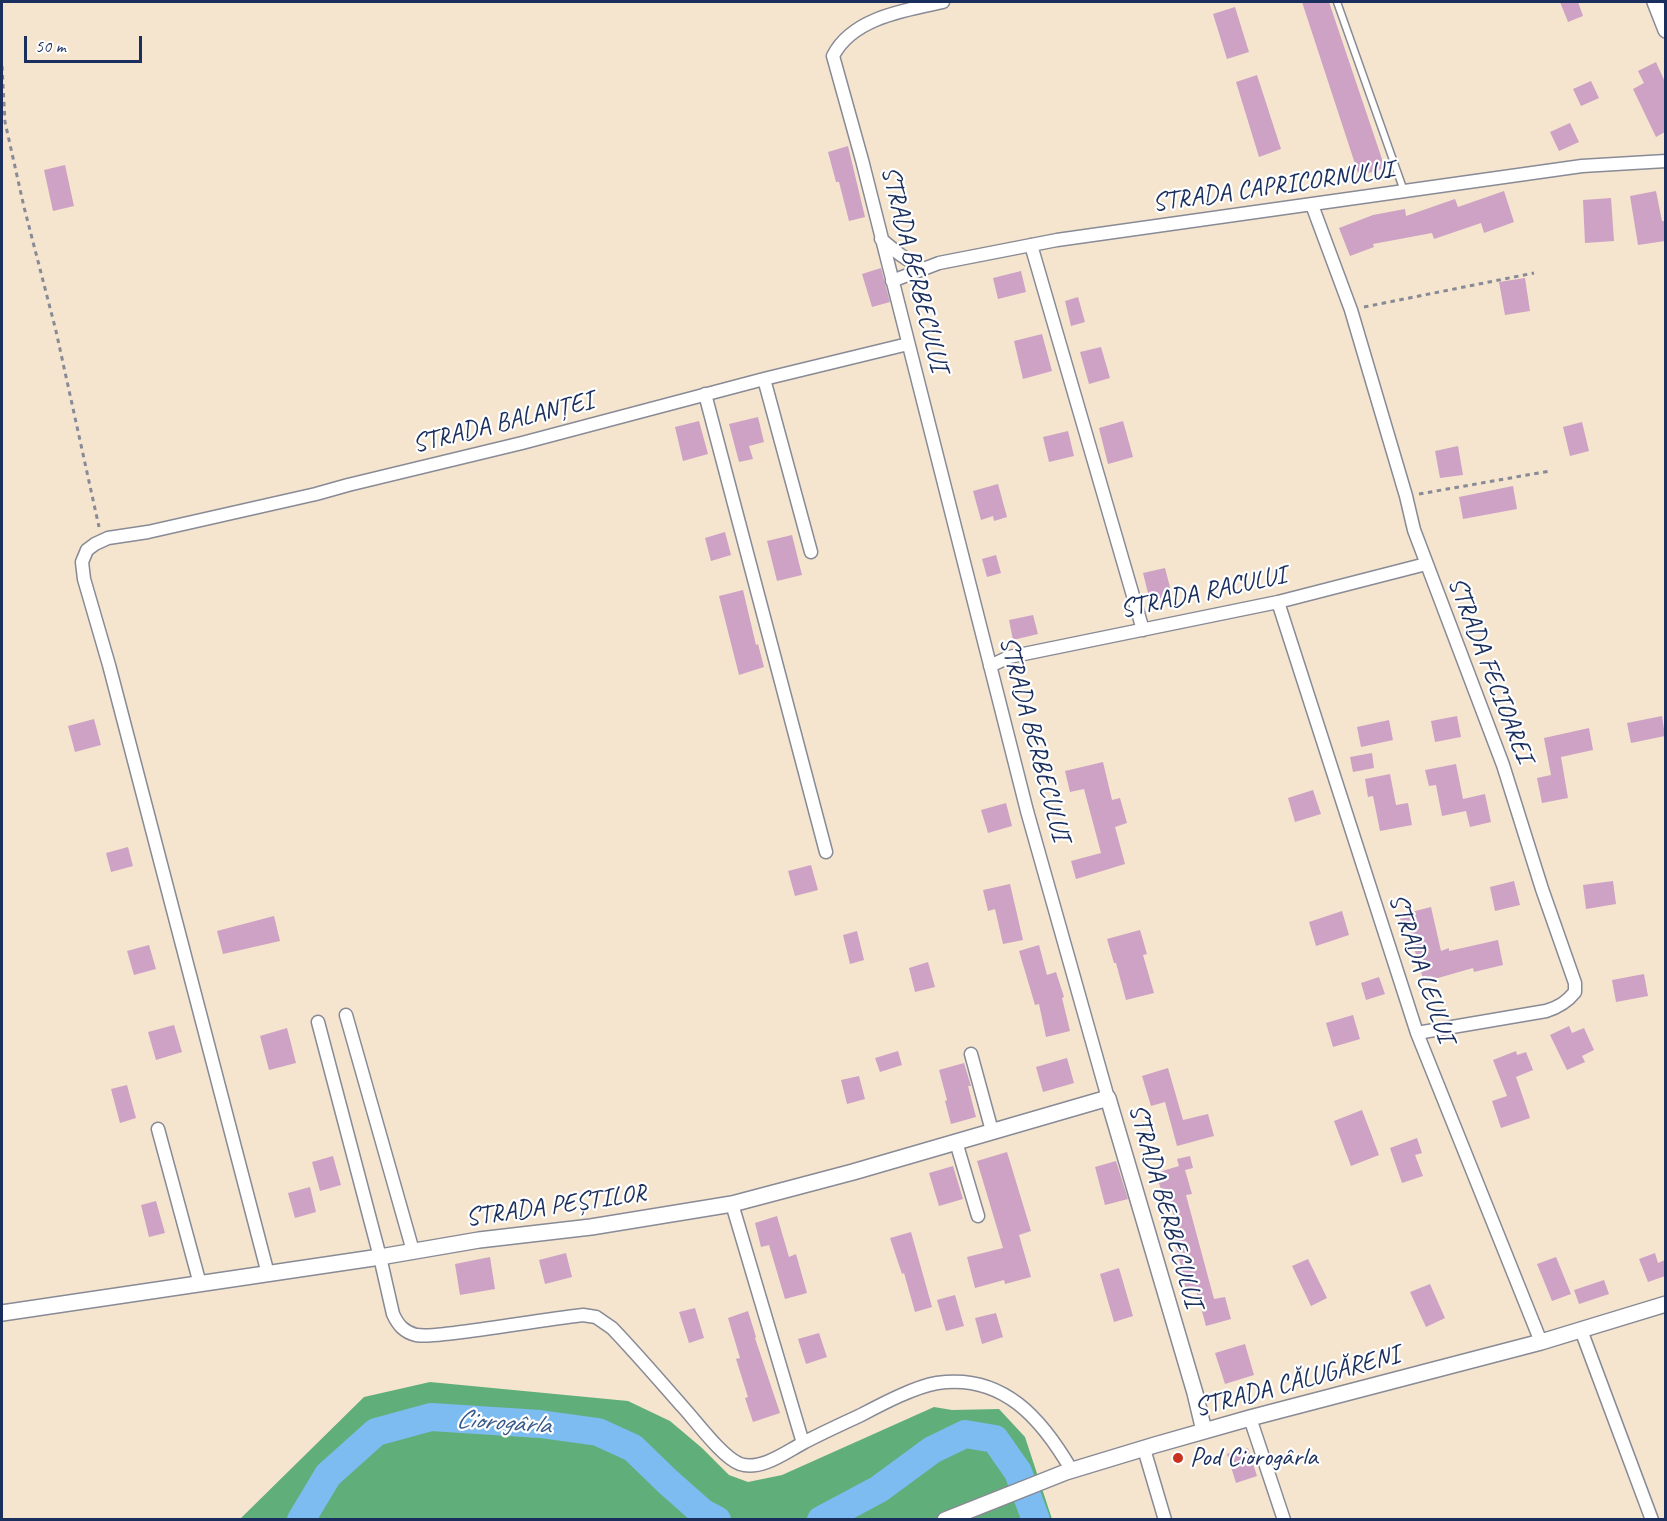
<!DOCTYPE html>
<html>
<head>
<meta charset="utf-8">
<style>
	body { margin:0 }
	#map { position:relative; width:1667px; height:1521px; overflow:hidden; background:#f5e5ce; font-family:Caveat,sans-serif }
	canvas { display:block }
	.frame { position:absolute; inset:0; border:3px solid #1b2f5e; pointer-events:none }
	.scale { position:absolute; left:24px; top:36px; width:118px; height:27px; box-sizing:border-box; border:3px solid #1b2f5e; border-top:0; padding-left:8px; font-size:18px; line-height:21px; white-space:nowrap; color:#1b2f5e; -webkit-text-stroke:4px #fff; paint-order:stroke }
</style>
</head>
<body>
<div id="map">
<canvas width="1667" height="1521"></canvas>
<div class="frame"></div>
<div class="scale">50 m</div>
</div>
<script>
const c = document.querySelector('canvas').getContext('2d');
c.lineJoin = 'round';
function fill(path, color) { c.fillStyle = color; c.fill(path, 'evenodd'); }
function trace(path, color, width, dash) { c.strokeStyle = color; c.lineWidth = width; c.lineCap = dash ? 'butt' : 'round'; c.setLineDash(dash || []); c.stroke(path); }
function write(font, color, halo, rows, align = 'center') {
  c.font = font + ' Caveat,sans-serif'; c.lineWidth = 4.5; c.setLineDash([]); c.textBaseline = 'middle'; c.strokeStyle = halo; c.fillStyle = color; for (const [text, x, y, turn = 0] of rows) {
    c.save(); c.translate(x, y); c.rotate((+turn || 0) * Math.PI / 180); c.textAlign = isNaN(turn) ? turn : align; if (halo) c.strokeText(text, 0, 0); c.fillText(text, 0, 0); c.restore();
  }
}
const forest = new Path2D(`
	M430 1382 628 1401 670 1421 702 1448 729 1475 748 1482 782 1475 934 1407 952 1410 999 1409 1025 1437 1052 1519 239 1520 364 1397Z`);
const river = new Path2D(`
	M301 1520 328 1475 376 1432 431 1417 540 1424 598 1432 633 1448 667 1481 702 1512 717 1520
	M821 1520 879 1489 932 1450 965 1434 995 1439 1018 1472 1036 1520`);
const building = new Path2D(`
	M1302 2H1329L1385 168 1359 176Z
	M1560 2H1578L1583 16 1568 22Z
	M1235 7 1249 52 1227 59 1213 14Z
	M1656 62 1665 82V132L1656 137 1633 89 1644 83 1638 71Z
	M1257 75 1281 149 1259 157 1236 82Z
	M1591 81 1599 98 1581 106 1573 89Z
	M1570 123 1579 142 1559 151 1550 132Z
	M848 146 865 217 849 221 839 182H836L828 152Z
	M65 165 74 206 53 211 44 170Z
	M1504 191 1514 222 1484 233 1481 223 1434 239 1432 233 1373 244 1374 247 1350 256 1339 228 1373 215 1405 209 1406 216 1455 199 1458 207Z
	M1656 191 1662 221H1665V241L1638 245 1630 196Z
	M1611 198 1614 241 1585 243 1583 200Z
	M881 268 890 302 872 307 862 274Z
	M1021 271 1026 292 998 299 993 278Z
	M1525 278 1530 311 1505 315 1499 282Z
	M1078 297 1085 322 1071 326 1065 301Z
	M1042 334 1052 371 1023 379 1014 341Z
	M1101 347 1110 378 1089 384 1080 352Z
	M758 417 764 442 749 446 753 459 739 462 729 424Z
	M699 421 708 454 683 461 675 427Z
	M1123 421 1133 457 1108 464 1099 428Z
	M1582 422 1589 451 1570 456 1563 427Z
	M1068 431 1074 456 1049 462 1043 437Z
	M1458 446 1463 475 1440 478 1435 451Z
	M998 484 1007 517 994 521 993 516 981 520 973 491Z
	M1513 486 1517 509 1463 519 1459 497Z
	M725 532 731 555 711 561 705 538Z
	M792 535 802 575 777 581 767 541Z
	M996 555 1001 573 987 577 982 559Z
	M1165 568 1172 595 1150 601 1143 573Z
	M743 590 756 645 758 644 764 667 739 675 719 596Z
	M1033 615 1038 634 1013 640 1009 620Z
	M1457 716 1461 737 1435 742 1431 721Z
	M1662 716 1665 736 1631 743 1627 723Z
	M94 719 101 745 75 752 68 726Z
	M1389 720 1393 740 1361 747 1357 727Z
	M1589 728 1593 750 1561 757 1568 798 1542 803 1537 778 1551 775 1544 738Z
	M1372 753 1374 768 1353 772 1350 757Z
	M1103 762 1112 800 1120 798 1127 823 1115 827 1125 864 1076 879 1071 861 1101 853 1084 789 1070 792 1065 771Z
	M1456 764 1463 799 1485 794 1491 822 1470 827 1466 811 1442 816 1436 785 1429 786 1425 770Z
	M1390 774 1396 805 1408 803 1412 825 1380 831 1373 796 1368 797 1365 779Z
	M1313 790 1321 814 1295 822 1288 798Z
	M1006 803 1012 826 988 833 981 810Z
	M128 847 133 866 111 872 106 853Z
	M811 865 818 890 795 896 788 871Z
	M1514 881 1520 905 1495 911 1490 887Z
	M1613 881 1616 904 1586 909 1583 885Z
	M1010 884 1023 940 1003 944 995 909 988 911 983 890Z
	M1431 907 1441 951 1449 948V951L1498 940 1503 965 1474 972 1473 968 1424 982 1408 927 1403 929 1399 915Z
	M1342 911 1349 935 1316 946 1309 922Z
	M274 916 280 941 223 954 217 931Z
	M1140 930 1147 954 1143 955 1154 993 1126 1000 1116 963H1114L1107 939Z
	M857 931 864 960 850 964 843 935Z
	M149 945 156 969 134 975 127 951Z
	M1039 945 1047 975 1056 972 1064 997 1062 998 1070 1031 1046 1037 1039 1004 1035 1005 1019 951Z
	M928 962 935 987 915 992 909 968Z
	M1644 974 1648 996 1616 1002 1612 980Z
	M1379 977 1385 994 1366 1000 1361 983Z
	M1353 1015 1360 1039 1333 1047 1326 1023Z
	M174 1025 182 1052 156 1060 148 1032Z
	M1569 1026 1572 1033 1584 1028 1594 1050 1582 1056 1585 1062 1567 1070 1550 1035Z
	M287 1028 296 1063 269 1070 260 1036Z
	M898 1051 902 1065 880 1072 875 1058Z
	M1516 1051 1517 1055 1526 1052 1533 1070 1516 1077 1530 1118 1501 1128 1492 1101 1507 1096 1493 1060Z
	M1067 1058 1074 1083 1043 1092 1036 1067Z
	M964 1063 971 1086H968L976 1117 951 1124 945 1101 947 1100 939 1070Z
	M1168 1068 1183 1120 1208 1114 1214 1136 1177 1146 1165 1102 1151 1106 1142 1076Z
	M859 1076 865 1099 847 1104 841 1080Z
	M127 1085 136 1118 120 1123 111 1089Z
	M1362 1110 1379 1155 1351 1166 1334 1121Z
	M1417 1138 1422 1153 1415 1155 1423 1176 1402 1183 1390 1148Z
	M1007 1152 1031 1231 1019 1235 1031 1277 1005 1284 1004 1280 975 1288 967 1257 1003 1248 977 1161Z
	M333 1156 341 1185 320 1191 312 1162Z
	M1190 1156 1193 1168 1185 1170 1192 1194 1186 1195 1214 1299 1225 1297 1231 1319 1206 1326 1196 1290 1187 1293 1180 1267 1181 1266 1167 1218 1174 1217 1166 1191 1162 1192 1157 1178 1161 1177 1159 1172 1179 1166 1177 1159Z
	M1116 1161 1128 1199 1105 1205 1095 1167Z
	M953 1166 963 1199 939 1206 929 1173Z
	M310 1187 316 1212 295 1218 288 1193Z
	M156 1201 165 1233 149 1237 141 1205Z
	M777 1216 789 1257 796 1254 807 1293 785 1299 769 1245 761 1247 755 1223Z
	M911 1232 932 1307 915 1312 904 1273 902 1274 890 1238Z
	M566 1253 572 1277 545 1284 539 1260Z
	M1655 1253 1658 1263 1665 1260V1276L1648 1282 1639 1259Z
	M490 1257 495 1289 460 1295 455 1264Z
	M1556 1257 1571 1294 1552 1301 1537 1264Z
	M1308 1259 1327 1298 1311 1306 1292 1266Z
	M1119 1268 1133 1316 1114 1322 1100 1274Z
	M1604 1280 1609 1294 1579 1304 1574 1290Z
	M1430 1284 1445 1318 1426 1327 1410 1292Z
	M955 1295 964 1326 946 1331 937 1300Z
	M695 1308 704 1338 689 1343 679 1312Z
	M748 1311 756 1337 755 1338 780 1413 753 1422 745 1398 748 1397 736 1359 740 1358 728 1318Z
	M996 1313 1003 1337 982 1344 975 1318Z
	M819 1333 827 1357 806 1364 798 1339Z
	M1245 1344 1254 1375 1225 1384 1215 1353Z
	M1248 1448 1257 1476 1236 1483 1227 1454Z`);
const path = new Path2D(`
	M2 66 5 122 24 207 56 331 99 527
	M1364 307 1534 273
	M1419 494 1550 471`);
const service = new Path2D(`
	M1337 2 1404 191`);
const minor = new Path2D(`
	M943 2C905 10 852 18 833 56L862 160 1027 811 1108 1098
	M1312 205 1351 310 1406 496 1414 530 1503 765 1542 889 1575 983V992C1567 1002 1559 1007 1546 1011L1417 1033
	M881 239C895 251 907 261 924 269
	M1031 245 1143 630
	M892 281 939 263 1057 240 1582 166 1666 161
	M764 379 811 552
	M705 394 826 852
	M1278 602 1417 1033 1541 1342
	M990 666 1009 657 1278 602 1426 564
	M346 1015 413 1251
	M318 1022 380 1257 393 1314C398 1325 404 1332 416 1335 428 1337 442 1334 454 1333 497 1328 540 1320 583 1315L596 1317 612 1328C636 1353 659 1380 682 1406 696 1421 722 1457 740 1464 761 1471 786 1452 803 1443 822 1433 842 1424 861 1415 882 1404 914 1387 937 1383 1003 1373 1042 1419 1072 1471
	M971 1054 992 1131
	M158 1129 200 1284
	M956 1142 978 1216
	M732 1204 803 1443
	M268 1274 109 665 84 579 82 562 87 550 95 544 108 538 148 532 316 494 348 485 522 443 764 379 908 344
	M1581 1330 1652 1520
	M1250 1418 1284 1520
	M1144 1449 1165 1520`);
const tertiary = new Path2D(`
	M1655 2 1666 30
	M2 1313 380 1257 479 1240 591 1227 732 1204 853 1172 1108 1098 1195 1393 1204 1431
	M945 1520 1066 1472 1155 1445 1250 1418 1541 1342 1666 1304`);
const markers = [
	[1178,1458,6,"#c8321e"]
];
const streetNames = [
	["STRADA CAPRICORNULUI",1273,187,-8],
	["STRADA BERBECULUI",914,269,76],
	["STRADA BALANȚEI",503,423,-14],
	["STRADA RACULUI",1203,593,-12],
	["STRADA FECIOAREI",1490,670,69],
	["STRADA BERBECULUI",1034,739,75],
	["STRADA LEULUI",1421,968,71],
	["STRADA PEȘTILOR",556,1206,-8],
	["STRADA BERBECULUI",1165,1206,74],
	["STRADA CĂLUGĂRENI",1297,1382,-15]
];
const poiNames = [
	["Pod Ciorogârla",1190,1458]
];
const waterNames = [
	["Ciorogârla",503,1423,4]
];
fill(forest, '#60af7a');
trace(river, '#7cbcf1', 28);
fill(building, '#cda2c5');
trace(service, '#888a96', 9);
trace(minor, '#888a96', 15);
trace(tertiary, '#888a96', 18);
trace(path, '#888a96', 3, [4.5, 4.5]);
trace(service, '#fff', 6);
trace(minor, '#fff', 12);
trace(tertiary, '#fff', 15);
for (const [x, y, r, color] of markers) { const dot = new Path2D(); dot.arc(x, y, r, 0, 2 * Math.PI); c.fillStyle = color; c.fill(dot); trace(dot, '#fff', 2); }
write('26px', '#1b2f5e', '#fff', streetNames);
write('26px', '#1b2f5e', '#fff', poiNames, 'left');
write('italic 27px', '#38598a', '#fff', waterNames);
</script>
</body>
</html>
